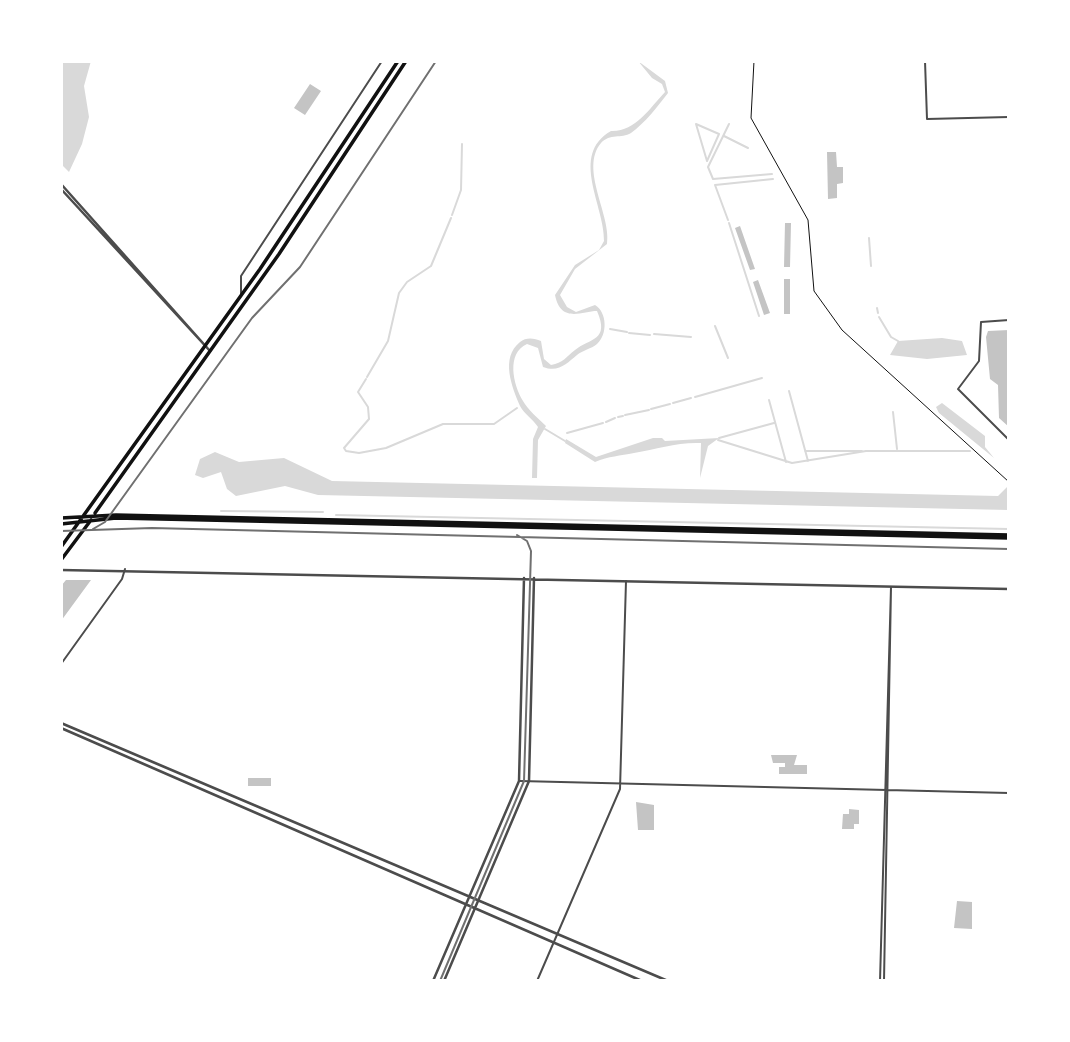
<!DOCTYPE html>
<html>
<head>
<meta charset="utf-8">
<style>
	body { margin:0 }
	#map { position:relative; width:1070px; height:1042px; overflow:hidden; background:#fff; font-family:Ubuntu,sans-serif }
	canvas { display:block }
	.frame { position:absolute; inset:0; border:63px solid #fff; pointer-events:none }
</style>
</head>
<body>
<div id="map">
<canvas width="1070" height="1042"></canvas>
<div class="frame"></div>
</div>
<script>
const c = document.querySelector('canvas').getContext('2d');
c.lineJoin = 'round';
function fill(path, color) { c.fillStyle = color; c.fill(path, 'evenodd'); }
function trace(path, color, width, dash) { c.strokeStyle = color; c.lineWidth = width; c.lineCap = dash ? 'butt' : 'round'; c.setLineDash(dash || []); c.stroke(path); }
const water = new Path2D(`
	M61 61H91L84 86 89 117 82 144 69 172 61 164Z
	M638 61 665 81 668 93C658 106 645 123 631 133 621 139 610 133 601 143 579 169 612 216 607 244L575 269 560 295 567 307 576 312 595 305C607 312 608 334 597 344 591 349 583 350 577 355 567 363 559 373 543 367L538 348 527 344C506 353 513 385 523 401 528 410 538 418 546 426L538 440 537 478H532L533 439 538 427C533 419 524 414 520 406 512 387 500 358 520 342 526 337 534 338 541 341L544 359 551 365C563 363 566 357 575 350 590 338 610 341 597 311 582 311 561 324 555 295L575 265 599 250 604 241C605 206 569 155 611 131 635 132 649 109 665 92L662 84 652 78Z
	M942 338 962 341 967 355 927 359 890 355 898 341Z
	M942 403 985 436V447L994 458 939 413 936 407Z
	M653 438H662L665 441 719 438 708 446 700 478 701 443C677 442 657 449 634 453 620 456 609 456 595 462L565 443 566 439 596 457Z
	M215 452 239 462 284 458 332 481 998 496 1009 485V510L318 495 285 486 236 496 227 489 221 472 203 478 195 475 200 459Z`);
const stream = new Path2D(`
	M696 124 719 134 707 161Z
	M729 124 708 167 713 179 772 174
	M724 136 748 148
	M452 215 461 190 462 144
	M728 220 715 185 773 179
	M729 223 759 316
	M869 238 871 266
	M877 308 878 313
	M879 317 891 337 898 341
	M715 326 728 358
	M610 329 627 332
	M629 333 650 335
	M654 334 691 337
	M367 377 388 341 399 293 407 282 431 266 451 218
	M366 379 358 392 368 407 369 419 344 448 346 451 359 453 386 448 443 424H494L517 408
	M789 391 808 461
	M695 397 762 378
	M769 400 786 462
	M673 403 691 398
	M651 409 670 404
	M893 412 897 449
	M625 415 649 410
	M618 417 623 416
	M606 422 615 418
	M545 429 565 441
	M567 433 603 423
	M719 438 774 423
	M718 440 792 463 866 451H970
	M805 451H862
	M221 511 323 512
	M336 515 1009 529`);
const building = new Path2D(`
	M310 84 321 91 305 115 294 108Z
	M827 152H836L837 167H843V183L837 184V198L828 199Z
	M785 223H791L790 267H784Z
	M740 226 755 269 750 270 735 228Z
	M784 279H790V314H784Z
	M758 280 770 313 764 315 753 282Z
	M1009 330V427L999 418 998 385 990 379 986 337 988 331Z
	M66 580H91L61 621V586Z
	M771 755H797L794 765H807V774H779V767H785V763H773Z
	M248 778H271V786H248Z
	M636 802 654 805V830H638Z
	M849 809 859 810V824H854V829H842L843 814H849Z
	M957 901 972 902V929L954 928Z`);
const path = new Path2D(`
	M754 61 751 118 808 220 814 291 842 330 1009 482`);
const minor = new Path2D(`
	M925 61 927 119 1009 117
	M241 295V276L382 61
	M1009 320 981 322 979 361 958 389 1009 440
	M61 664 122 579 125 569
	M520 781 1009 793
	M537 981 620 789 626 581
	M880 981 891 587
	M884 981 891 587`);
const tertiary = new Path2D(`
	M61 184 210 351
	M61 189 210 351
	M61 570 1009 589
	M61 723 668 981
	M61 728 642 981
	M433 981 519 781 524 578
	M444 981 529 781 534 578`);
const primary = new Path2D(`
	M95 513 279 254 406 61
	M61 518 116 515 1009 535
	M61 524 116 518 1009 538
	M61 547 260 269 398 61
	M61 560 91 520`);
const tram = new Path2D(`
	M93 529 105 522 252 318 300 267 436 61
	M61 531 152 528 1009 549
	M440 981 524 781 531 551 527 541 517 535`);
fill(water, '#d9d9d9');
trace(stream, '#d9d9d9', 2);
fill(building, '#c4c4c4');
trace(path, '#111', 1);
trace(minor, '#4c4c4c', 2);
trace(tertiary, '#4c4c4c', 2.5);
trace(primary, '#111', 3.5);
trace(tram, '#707070', 2);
</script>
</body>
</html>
